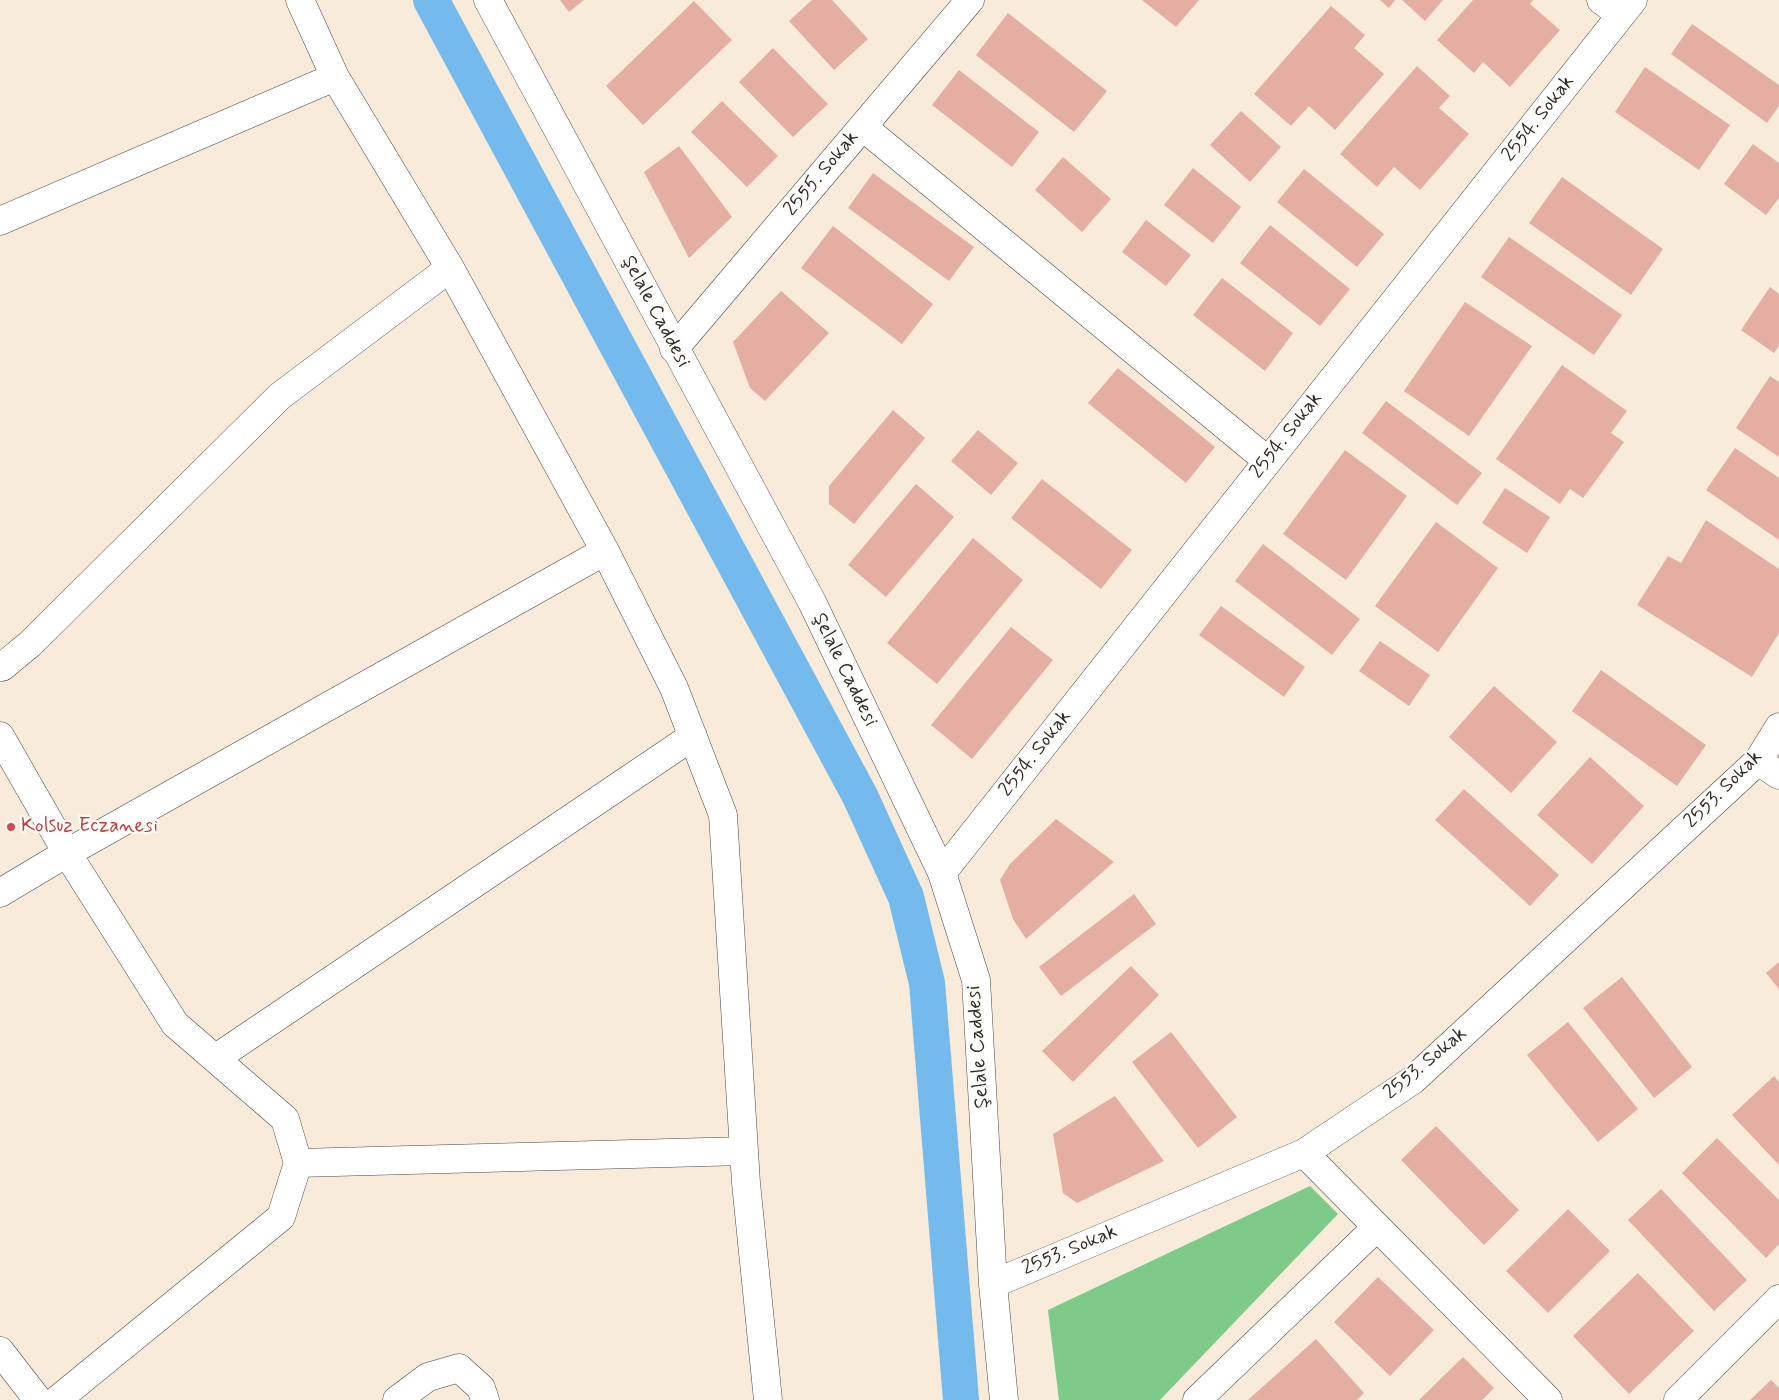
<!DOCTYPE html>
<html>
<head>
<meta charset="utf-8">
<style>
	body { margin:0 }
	canvas { display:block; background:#f8ebd9 }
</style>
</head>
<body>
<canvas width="1779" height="1400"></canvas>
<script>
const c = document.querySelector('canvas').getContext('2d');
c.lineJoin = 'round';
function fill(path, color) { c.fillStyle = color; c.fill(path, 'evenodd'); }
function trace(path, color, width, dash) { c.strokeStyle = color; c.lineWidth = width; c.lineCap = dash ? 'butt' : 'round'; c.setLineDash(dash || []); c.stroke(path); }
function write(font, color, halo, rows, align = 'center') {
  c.font = font + ' Mynerve,sans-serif'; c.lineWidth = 4.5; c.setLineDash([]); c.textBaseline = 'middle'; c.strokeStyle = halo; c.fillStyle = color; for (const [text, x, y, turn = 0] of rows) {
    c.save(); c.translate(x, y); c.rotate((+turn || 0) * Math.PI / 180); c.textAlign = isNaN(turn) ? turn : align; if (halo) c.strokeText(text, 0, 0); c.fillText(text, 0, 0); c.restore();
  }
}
const green = new Path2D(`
	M1310 1186 1338 1214 1160 1400H1059L1048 1310Z`);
const canal = new Path2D(`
	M431 0 860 796 906 897 927 983 961 1400`);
const building = new Path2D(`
	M560 0H584L569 12Z
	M812 0H832L868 39 834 70 789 21Z
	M1142 0H1199L1176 27Z
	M1380 0H1395L1389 8Z
	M1402 0H1443L1425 21Z
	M1473 0H1533L1530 4 1560 30 1510 87 1483 62 1474 73 1437 40Z
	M694 1 732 40 643 125 606 86Z
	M1331 6 1365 35 1354 48 1384 74 1335 130 1309 106 1291 126 1254 94Z
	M1008 13 1107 91 1074 132 976 55Z
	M1692 24 1779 85V106L1767 123 1671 54Z
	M773 48 828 104 793 137 739 82Z
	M1417 66 1450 96 1439 108 1469 134 1420 190 1394 167 1377 187 1340 154Z
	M1645 67 1730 125 1699 170 1615 112Z
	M959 70 1039 132 1012 167 932 105Z
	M722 101 778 156 747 187 691 132Z
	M1241 111 1281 147 1250 182 1210 145Z
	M1753 144 1779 163V198L1766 215 1724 184Z
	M679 146 732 217 689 258 644 172Z
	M1063 157 1111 199 1082 232 1035 190Z
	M1193 168 1241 207 1213 243 1164 205Z
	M1304 169 1384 234 1357 267 1277 202Z
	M873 173 974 247 949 281 848 208Z
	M1562 177 1663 249 1631 295 1529 223Z
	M1146 220 1191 255 1166 286 1122 252Z
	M1270 225 1350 289 1320 326 1240 263Z
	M833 226 933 304 902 344 801 268Z
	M1509 237 1622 315 1594 355 1481 277Z
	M1222 278 1293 333 1265 371 1193 315Z
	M1770 287 1779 294V346L1774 353 1741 330Z
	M781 291 829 333 765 401 750 388 733 342Z
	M1465 302 1532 346 1469 436 1404 391Z
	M1562 365 1627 411 1611 433 1624 442 1583 498 1570 489 1560 504 1496 459Z
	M1118 368 1215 447 1186 483 1088 403Z
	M1770 376 1779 382V457L1736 428Z
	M1386 401 1482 473 1457 505 1362 433Z
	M893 410 925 438 854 524 829 504V486Z
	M978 430 1018 463 991 495 951 461Z
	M1735 448 1779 478V540L1706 490Z
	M1345 450 1407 496 1346 580 1283 534Z
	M1042 479 1132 550 1101 589 1011 518Z
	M916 484 954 517 886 597 848 565Z
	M1505 488 1550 517 1527 553 1482 523Z
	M1706 520 1779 569V633L1752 677 1637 605 1668 556 1681 563Z
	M1436 522 1498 568 1438 652 1375 606Z
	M973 538 1023 580 937 684 887 643Z
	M1263 544 1360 619 1332 655 1235 581Z
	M1221 606 1305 667 1284 697 1199 635Z
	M1011 627 1053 660 972 759 931 725Z
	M1380 641 1430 675 1409 706 1359 671Z
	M1601 670 1706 745 1677 786 1572 711Z
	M1494 686 1557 742 1511 793 1449 737Z
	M1590 757 1644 806 1592 864 1537 815Z
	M1464 789 1559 875 1530 906 1435 820Z
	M1056 819 1114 862 1026 939 1013 919 1000 880 1010 864Z
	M1134 894 1156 924 1061 996 1039 967Z
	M1779 962V989L1766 973Z
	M1131 966 1159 995 1073 1082 1042 1051Z
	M1622 977 1692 1067 1654 1098 1583 1008Z
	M1568 1022 1638 1109 1598 1142 1527 1055Z
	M1171 1032 1237 1117 1198 1148 1132 1062Z
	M1774 1076 1779 1082V1165L1732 1115Z
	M1115 1096 1164 1161 1077 1203 1063 1193 1053 1134Z
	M1436 1126 1519 1210 1484 1245 1401 1160Z
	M1717 1138 1779 1200V1244L1766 1258 1682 1173Z
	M1661 1189 1747 1280 1714 1311 1628 1220Z
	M1568 1209 1610 1251 1548 1313 1506 1271Z
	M1638 1273 1694 1331 1629 1394 1573 1336Z
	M1378 1277 1434 1330 1390 1376 1334 1322Z
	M1316 1339 1364 1393 1357 1400H1248Z
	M1463 1357 1494 1388 1482 1400H1419Z
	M1771 1380 1779 1388V1400H1750Z`);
const minor = new Path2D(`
	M300 0 335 77 450 268 605 551 674 688 723 815 746 1183 768 1400
	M488 0 812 602 942 873 976 980 993 1284 1004 1400
	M1601 0 1621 15
	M863 127 1268 461
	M0 221 335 77
	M674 349 970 0
	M2 667 30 644 280 396 450 268
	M0 736 67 853 175 1024 285 1119 298 1163 281 1217 57 1400
	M1758 761 1779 775
	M942 873 1633 0
	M0 893 67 853 605 551
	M216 1058 693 736
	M1304 1153 1548 1400
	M298 1163 744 1151
	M993 1284 1304 1153 1413 1080 1758 761 1779 727
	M0 1351 38 1400
	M397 1400 428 1377 459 1368 481 1388 485 1400
	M1197 1400 1377 1227
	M1678 1400 1779 1299`);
const markers = [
	[11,827,5,"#e0444e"]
];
const streetNames = [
	["2554. Sokak",1539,119,-52],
	["2555. Sokak",822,174,-50],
	["Şelale Caddesi",655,312,62],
	["2554. Sokak",1287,436,-52],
	["Şelale Caddesi",844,670,64],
	["2554. Sokak",1036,754,-52],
	["2553. Sokak",1724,790,-45],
	["Şelale Caddesi",979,1047,-94],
	["2553. Sokak",1426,1064,-40],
	["2553. Sokak",1070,1251,-23]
];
const healthNames = [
	["Kolsuz Eczanesi",21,827]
];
fill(green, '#7eca88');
trace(canal, '#75baec', 36);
fill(building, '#e4afa2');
trace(minor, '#4a4845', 29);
trace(minor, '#fff', 28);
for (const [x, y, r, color] of markers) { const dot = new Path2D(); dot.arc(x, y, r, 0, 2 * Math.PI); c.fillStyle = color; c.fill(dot); trace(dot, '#fdfcf7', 2); }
write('20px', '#2b2b2b', '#fdfcf7', streetNames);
write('20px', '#be3a42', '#fdfcf7', healthNames, 'left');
</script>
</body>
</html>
